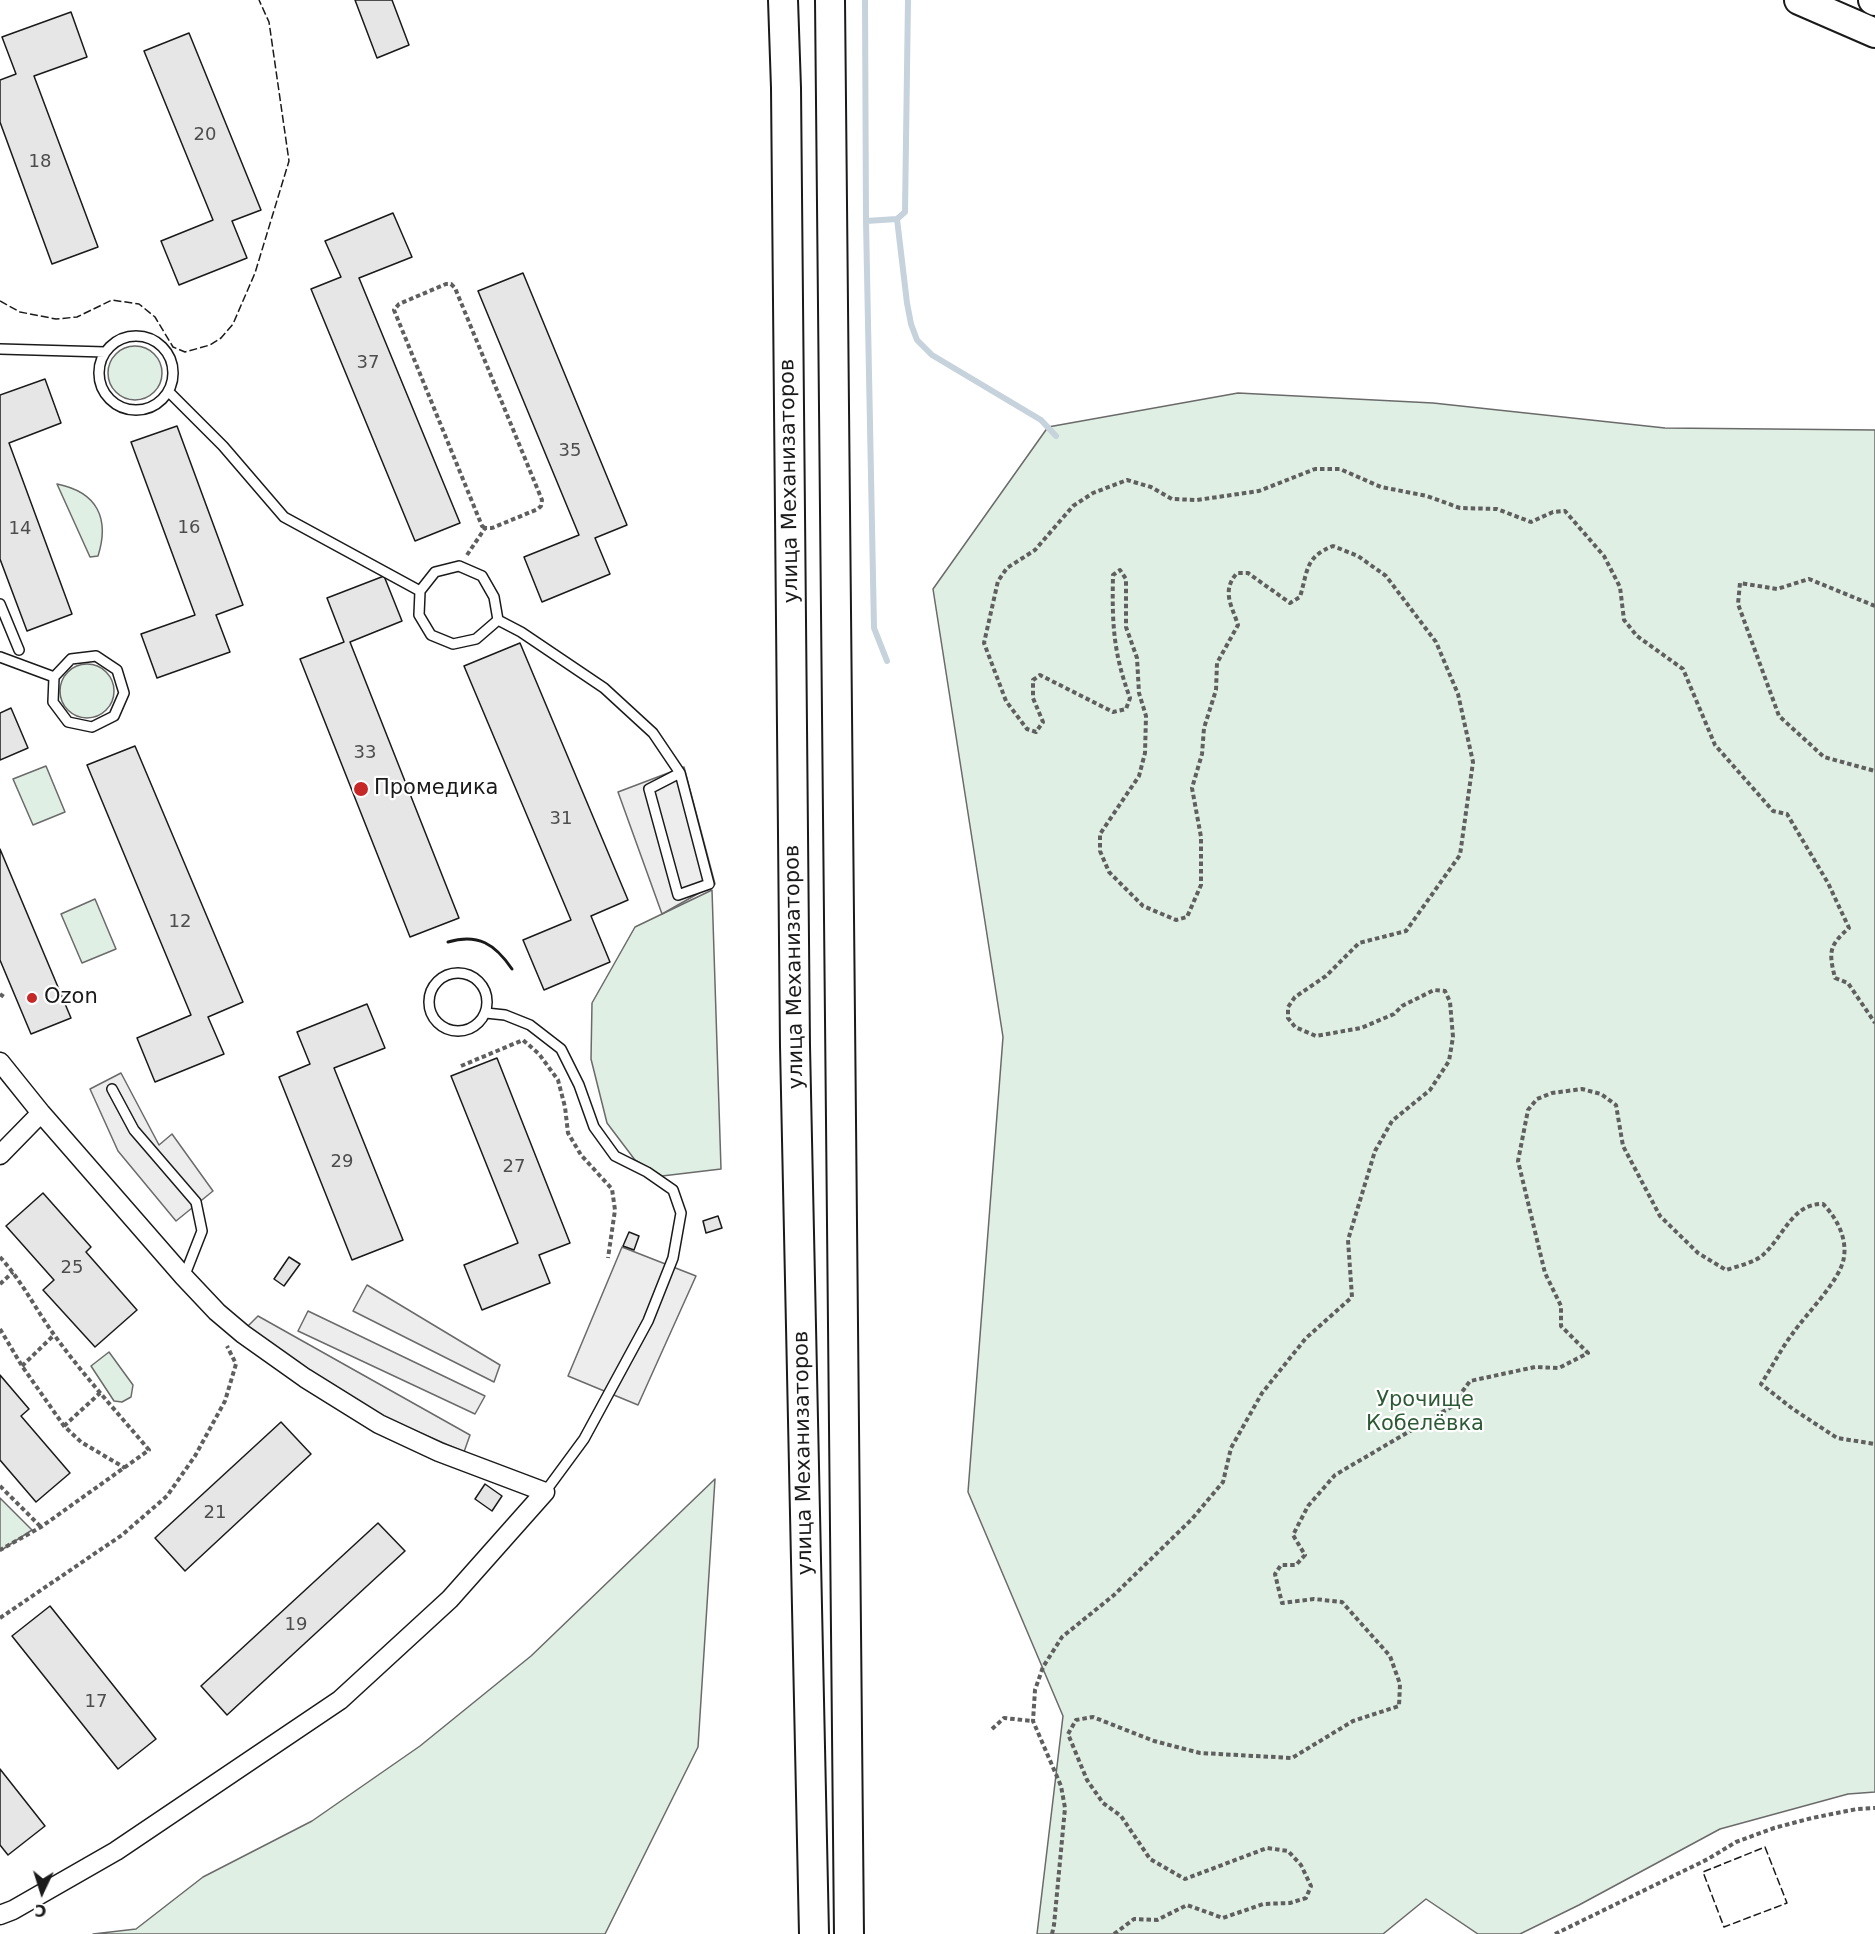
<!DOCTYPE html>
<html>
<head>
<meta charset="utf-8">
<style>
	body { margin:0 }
	#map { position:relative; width:1875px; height:1934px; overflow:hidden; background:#fff; font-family:"DejaVu Sans",sans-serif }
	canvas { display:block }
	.north { position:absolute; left:12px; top:1862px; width:60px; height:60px; -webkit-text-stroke:4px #fff; paint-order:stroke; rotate:184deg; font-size:16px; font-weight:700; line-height:24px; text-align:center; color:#1a1a1a }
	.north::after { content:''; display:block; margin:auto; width:21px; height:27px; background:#1a1a1a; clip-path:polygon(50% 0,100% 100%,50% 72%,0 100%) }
</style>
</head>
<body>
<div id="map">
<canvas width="1875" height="1934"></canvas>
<div class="north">С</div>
</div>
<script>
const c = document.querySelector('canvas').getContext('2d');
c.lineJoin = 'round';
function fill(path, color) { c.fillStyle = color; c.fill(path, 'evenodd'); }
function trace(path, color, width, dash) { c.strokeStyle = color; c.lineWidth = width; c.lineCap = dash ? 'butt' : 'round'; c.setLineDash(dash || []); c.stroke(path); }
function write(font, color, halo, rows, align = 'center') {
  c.font = font + ' "DejaVu Sans",sans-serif'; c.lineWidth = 4.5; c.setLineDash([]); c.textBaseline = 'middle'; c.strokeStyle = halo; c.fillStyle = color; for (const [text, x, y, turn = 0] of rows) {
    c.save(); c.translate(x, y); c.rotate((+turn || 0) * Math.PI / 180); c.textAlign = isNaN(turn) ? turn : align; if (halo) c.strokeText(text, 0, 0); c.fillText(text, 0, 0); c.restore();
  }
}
const green = new Path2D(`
	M108 373a27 27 0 1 1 54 0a27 27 0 1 1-54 0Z
	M1238 393 1433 403 1665 428 1875 430V1792L1848 1794 1720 1829 1579 1905 1520 1934H1478L1426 1899 1383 1934H1037L1063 1716 968 1492 1003 1037 933 589 1048 427Z
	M57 484C97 492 110 518 98 556L90 557Z
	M60 691a27 27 0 1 1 54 0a27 27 0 1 1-54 0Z
	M46 766 65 812 33 825 13 779Z
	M712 890 721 1169 662 1176 635 1160 607 1123 591 1059 592 1003 635 927Z
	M95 899 116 949 82 963 61 914Z
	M109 1352 133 1385 131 1397 122 1402 114 1401 91 1366Z
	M715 1479 698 1747 605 1934H93L136 1929 203 1877 312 1821 420 1746 531 1656Z
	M0 1498 32 1530 0 1551Z`);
const parking = new Path2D(`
	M684 767 715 884 662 914 618 792Z
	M121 1073 159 1145 172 1134 213 1191 176 1221 118 1151 90 1089Z
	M622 1247 696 1276 638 1405 568 1376Z
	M367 1285 500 1365 494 1382 353 1311Z
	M308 1311 485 1396 475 1414 298 1331Z
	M258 1316 470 1435 464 1452 384 1417 244 1330Z`);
const stream = new Path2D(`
	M865 0 866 221
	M897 219 907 303 911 324 917 340 932 355 1041 420 1056 436
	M887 661 874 628 866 221 897 219 905 212 908 0`);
const building = new Path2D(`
	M355 0H392L409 45 377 58Z
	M71 12 87 57 34 76 98 247 52 264 0 122V80L16 74 2 37Z
	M189 33 261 210 232 221 247 258 179 285 161 241 213 220 144 51Z
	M393 213 412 257 359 278 460 523 415 541 311 289 341 277 325 241Z
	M523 273 627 525 595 538 610 574 542 602 524 557 579 535 478 291Z
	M45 379 61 423 9 443 72 614 27 631 0 559V395Z
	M177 426 243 605 216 615 230 652 157 678 141 634 195 615 131 442Z
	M384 576 402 621 350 642 459 918 410 937 300 659 344 642 327 598Z
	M520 643 628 900 591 916 610 962 544 990 523 940 571 920 464 666Z
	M11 708 28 748 0 760V713Z
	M135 746 243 1002 208 1017 224 1054 155 1082 137 1038 191 1015 87 765Z
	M0 849 71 1018 31 1034 0 960Z
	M367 1004 385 1048 334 1068 403 1240 352 1260 279 1077 310 1064 297 1032Z
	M497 1058 570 1243 539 1255 550 1283 482 1310 464 1265 518 1243 451 1076Z
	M43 1193 91 1247 86 1252 137 1310 95 1347 43 1290 54 1280 6 1226Z
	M718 1216 722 1228 706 1233 703 1221Z
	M629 1232 639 1236 634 1250 623 1246Z
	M289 1257 300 1264 284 1286 274 1279Z
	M0 1375 29 1409 21 1416 70 1473 36 1502 0 1460Z
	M281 1422 311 1454 185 1571 155 1538Z
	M485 1484 502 1496 492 1511 475 1499Z
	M378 1523 405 1551 227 1715 201 1686Z
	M50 1606 156 1739 118 1769 12 1636Z
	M0 1769 45 1826 8 1855 0 1845Z`);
const path = new Path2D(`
	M467 555 485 528H492L538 509 541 506 542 500 455 288 451 284H446L399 304 394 310 482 526 485 528
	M1875 606 1809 579 1777 589 1740 583 1738 604 1779 716 1824 757 1875 771
	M0 994 4 997
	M461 1066 523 1040 539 1054 558 1080 565 1107 568 1133 581 1155 612 1189 615 1210 608 1258
	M0 1257C22 1281 36 1310 55 1336 84 1376 117 1412 149 1450L41 1527 0 1550
	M0 1284 13 1272
	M0 1329 22 1366 64 1426 81 1442 125 1468
	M22 1366 54 1335
	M64 1426 100 1393
	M0 1486 41 1527
	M0 1618 122 1535 167 1496 195 1456 225 1401 236 1364 227 1346
	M992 1729 1004 1718 1033 1721
	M1052 1934 1054 1925 1065 1808 1061 1786 1033 1721 1035 1690 1043 1667 1062 1637 1114 1595 1192 1519 1223 1482 1231 1448 1262 1393 1306 1338 1352 1297 1348 1240 1375 1151 1392 1121 1430 1090 1449 1061 1453 1037 1450 1002 1445 991 1434 990 1402 1006 1394 1014 1361 1028 1316 1036 1295 1027 1288 1018V1007L1295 997 1326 976 1359 943 1406 931 1460 855 1473 762 1458 694 1436 642 1386 576 1358 556 1333 546C1305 557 1308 570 1300 597L1290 603 1248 573H1237C1221 591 1232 606 1238 625L1217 663 1216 690 1204 728 1202 754 1192 788 1201 837V885L1187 917 1176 920 1143 906 1109 872 1100 851V834L1139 776 1145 753 1146 716 1139 693 1137 658 1126 627V579L1120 570 1113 575C1112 623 1113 652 1130 698L1126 709 1113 712 1040 675 1033 680V698L1043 722 1036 732 1027 729 1006 701 984 643 998 581 1007 568 1035 550 1073 506 1093 493 1127 480 1151 487 1172 499 1197 500 1259 491 1315 469H1340L1381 487 1427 496 1460 508 1497 509 1531 522 1553 512 1565 511 1604 556 1620 587 1624 620 1637 636 1683 669 1715 745 1773 811 1787 814 1828 883 1849 928C1828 946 1829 953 1835 978L1848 983 1875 1023
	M1114 1934 1134 1919 1157 1920 1187 1905 1223 1918 1263 1904 1290 1903 1306 1898 1311 1886 1301 1865 1288 1851 1267 1848 1185 1879 1150 1859 1121 1816 1103 1803 1087 1780 1068 1734 1076 1720 1093 1717 1154 1741 1200 1753 1292 1758 1353 1721 1399 1706 1400 1684 1390 1656 1342 1602 1314 1599 1282 1603 1275 1574 1281 1565H1296L1305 1555 1293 1535 1308 1506 1335 1475 1451 1407 1470 1381 1535 1367 1559 1368 1588 1353 1561 1326V1306L1545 1273 1518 1161 1528 1110 1537 1099 1552 1093 1582 1089 1601 1094 1616 1105 1623 1146 1660 1216 1698 1253 1726 1270C1738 1266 1757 1262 1765 1253 1784 1235 1793 1203 1823 1204 1836 1217 1847 1237 1844 1257 1841 1280 1806 1314 1793 1333 1781 1349 1772 1367 1761 1384L1793 1409 1837 1438 1875 1444
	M1555 1934 1708 1859 1736 1842 1774 1828 1812 1818 1857 1809 1875 1808`);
const service = new Path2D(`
	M99 373a37 37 0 1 1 74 0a37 37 0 1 1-74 0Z
	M0 349 105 352
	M169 392 223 446 284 517 420 591
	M459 566 482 576 494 597 498 620 476 639 453 644 431 635 419 615 420 591 435 572Z
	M0 604 19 650
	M498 620 521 632 604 688 653 733 680 773 649 789 678 895 709 884 680 773
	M96 656 117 670 124 693 114 716 92 727 68 722 53 702 54 677 71 659Z
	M0 657 54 677
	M429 1002a29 29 0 1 1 58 0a29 29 0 1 1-58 0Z
	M486 1013 505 1015 530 1025 561 1049 579 1085 594 1127 615 1156 647 1172 673 1190 681 1213 673 1258 648 1321 584 1439 545 1492
	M112 1089 134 1130 196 1202 202 1231 184 1277`);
const minor = new Path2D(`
	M0 1062 41 1113 184 1277 217 1312 243 1334 305 1378 379 1424 439 1452 545 1492 450 1599 340 1700 116 1851 13 1910 0 1915
	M0 1155 41 1113`);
const primary = new Path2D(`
	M783 0 786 88 795 1046 814 1934
	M830 0 849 1934
	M1799 0 1875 33
	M1873 0 1875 1`);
const fence = new Path2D(`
	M0 301 20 312 56 319 77 317 112 300 139 304 155 317 173 347 185 352 210 345 221 338 233 324 255 273 289 161 269 22 259 0
	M1765 1847 1787 1903 1724 1927 1703 1872Z`);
const wall = new Path2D(`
	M448 942C478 933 495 944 512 969`);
const markers = [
	[361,789,8,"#c62828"],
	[32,998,6,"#c62828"]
];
const numberNames = [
	["20",205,135],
	["18",40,162],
	["37",368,363],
	["35",570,451],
	["16",189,528],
	["14",20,529],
	["33",365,753],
	["31",561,819],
	["12",180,922],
	["29",342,1162],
	["27",514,1167],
	["25",72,1268],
	["21",215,1513],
	["19",296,1625],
	["17",96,1702]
];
const streetNames = [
	["улица Механизаторов",790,481,-91],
	["улица Механизаторов",795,967,-91],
	["улица Механизаторов",804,1453,-91]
];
const poiNames = [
	["Промедика",374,789],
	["Ozon",44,998]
];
const parkNames = [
	["Урочище",1425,1401],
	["Кобелёвка",1425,1425]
];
fill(green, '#e0efe3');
trace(green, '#6a6a6a', 1.5);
fill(parking, '#ededed');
trace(parking, '#6a6a6a', 1.5);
trace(stream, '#c6d2dc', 6);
fill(building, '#e6e6e6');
trace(building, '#1a1a1a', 1.5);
trace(service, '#1a1a1a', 12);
trace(minor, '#1a1a1a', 21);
trace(primary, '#1a1a1a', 32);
trace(path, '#5f5f5f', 4, [4.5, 3]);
trace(service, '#fff', 9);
trace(minor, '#fff', 18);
trace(primary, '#fff', 28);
trace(fence, '#1a1a1a', 1.5, [8, 3]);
trace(wall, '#1a1a1a', 3);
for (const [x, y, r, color] of markers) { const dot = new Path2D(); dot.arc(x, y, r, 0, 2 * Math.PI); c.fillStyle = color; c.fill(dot); trace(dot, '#fff', 2); }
write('18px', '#4d4d4d', null, numberNames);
write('21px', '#1a1a1a', '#fff', streetNames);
write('21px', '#1a1a1a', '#fff', poiNames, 'left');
write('21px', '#2b5a34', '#fff', parkNames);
</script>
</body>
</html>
